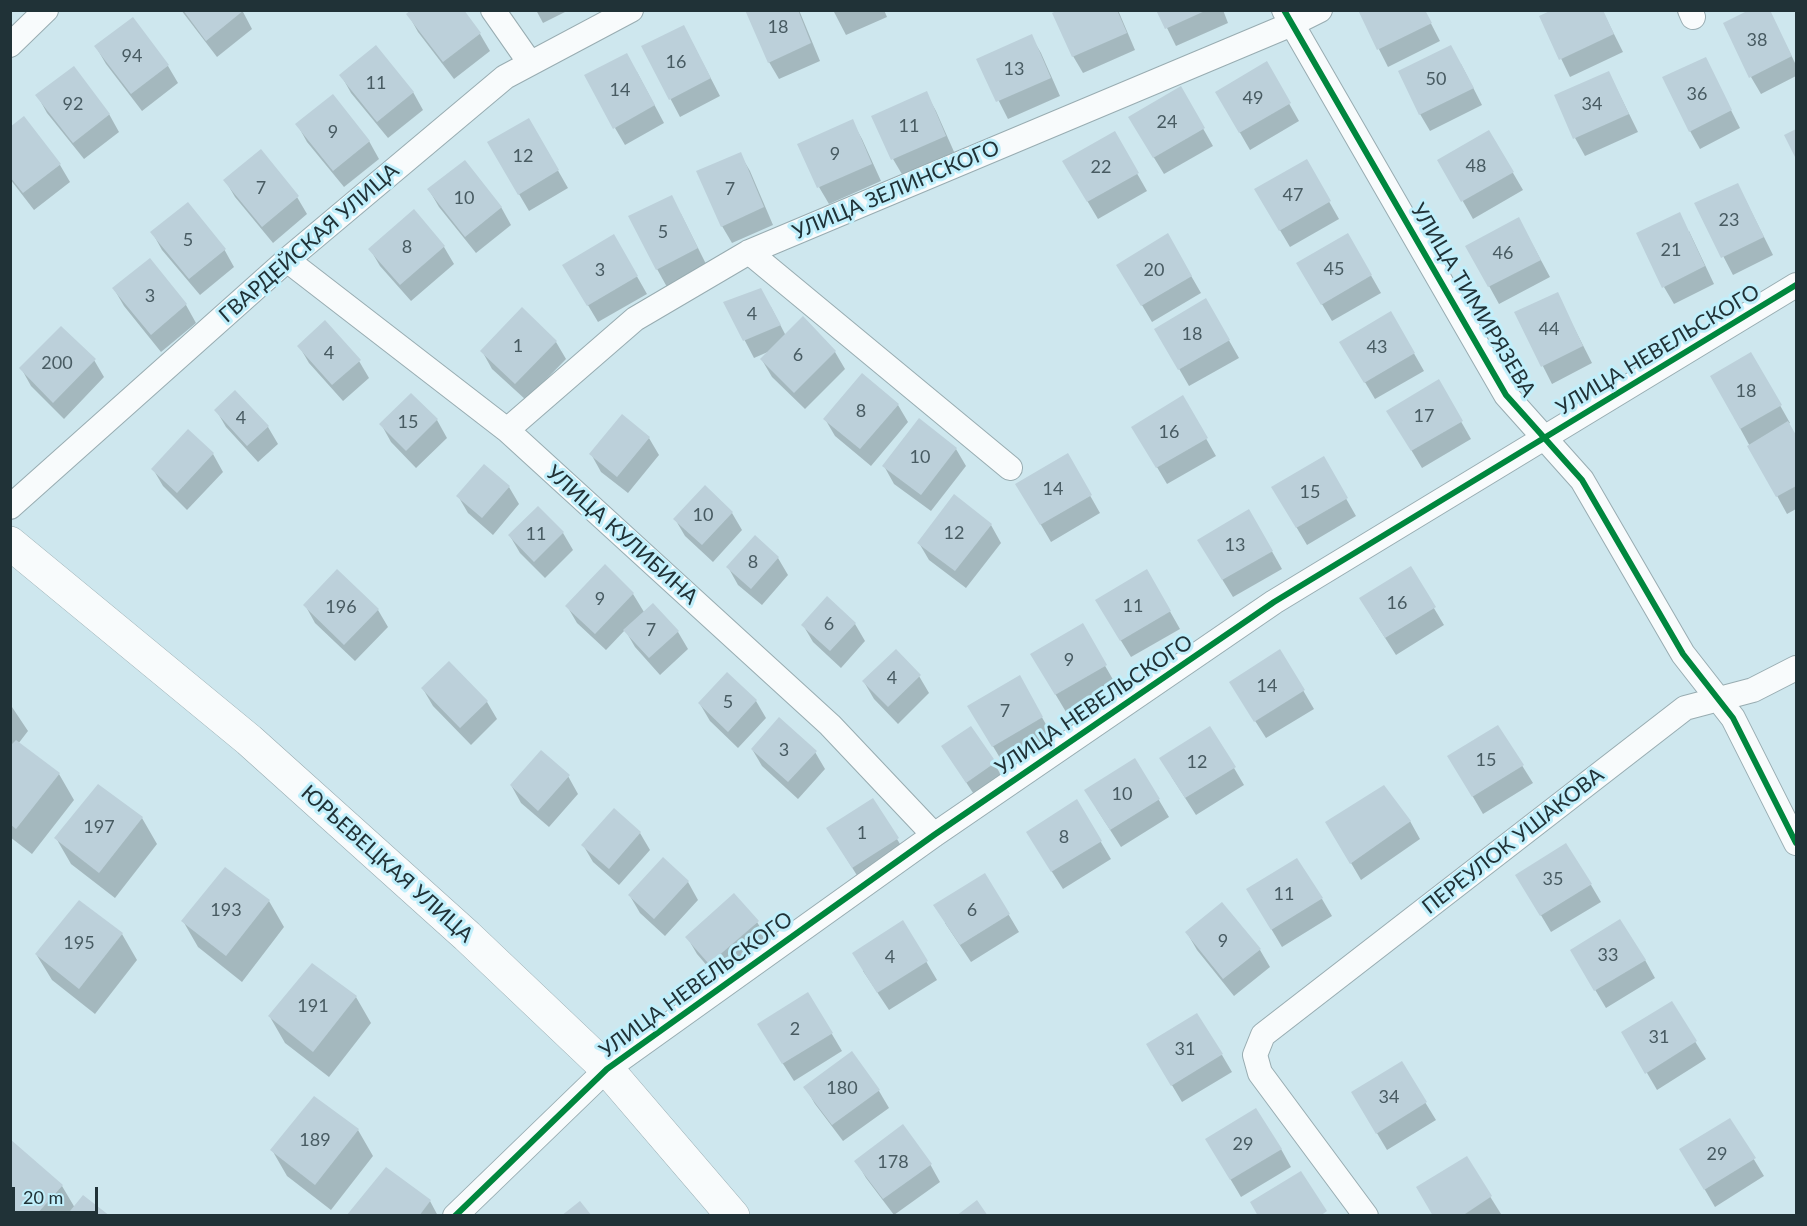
<!DOCTYPE html>
<html>
<head>
<meta charset="utf-8">
<style>
	body { margin:0 }
	#map { position:relative; width:1807px; height:1226px; overflow:hidden; background:#cee7ee; font-family:Lato,sans-serif }
	canvas { display:block }
	.frame { position:absolute; inset:0; border:12px solid #203237; pointer-events:none }
	.scale { position:absolute; left:12px; top:1187px; width:86px; height:27px; box-sizing:border-box; border:3px solid #203237; border-top:0; padding-left:8px; font-size:18px; line-height:21px; white-space:nowrap; color:#203237; -webkit-text-stroke:4px #c1effb; paint-order:stroke }
</style>
</head>
<body>
<div id="map">
<canvas width="1807" height="1226"></canvas>
<div class="frame"></div>
<div class="scale">20 m</div>
</div>
<script>
const c = document.querySelector('canvas').getContext('2d');
c.lineJoin = 'round';
function fill(path, color) { c.fillStyle = color; c.fill(path, 'evenodd'); }
function trace(path, color, width, dash) { c.strokeStyle = color; c.lineWidth = width; c.lineCap = dash ? 'butt' : 'round'; c.setLineDash(dash || []); c.stroke(path); }
function write(font, color, halo, rows, align = 'center') {
  c.font = font + ' Lato,sans-serif'; c.lineWidth = 6; c.setLineDash([]); c.textBaseline = 'middle'; c.strokeStyle = halo; c.fillStyle = color; for (const [text, x, y, turn = 0] of rows) {
    c.save(); c.translate(x, y); c.rotate((+turn || 0) * Math.PI / 180); c.textAlign = isNaN(turn) ? turn : align; if (halo) c.strokeText(text, 0, 0); c.fillText(text, 0, 0); c.restore();
  }
}
const shadow = new Path2D(`
	M181 10H242L252 29 217 57Z
	M536 10H569L543 23Z
	M747 10H799L820 61 779 79 769 62Z
	M833 10H884L887 17 846 35Z
	M1061 10H1118L1135 50 1083 73 1073 56Z
	M1158 10H1223L1228 23 1176 46Z
	M1359 10H1424L1440 41 1388 67Z
	M1602 10 1623 52 1570 77 1541 17Z
	M1769 10 1796 65V76L1761 94 1751 77Z
	M408 14 480 34 490 51 454 79 418 32Z
	M1031 36 1041 53 1060 96 1008 119 978 60Z
	M693 44 720 96 680 117 643 47Z
	M96 47 168 66 178 83 142 111 106 64Z
	M1705 59 1740 128 1700 149 1690 131Z
	M1266 63 1299 121 1250 150 1217 93Z
	M1461 64 1482 105 1430 131 1420 114Z
	M637 72 664 123 625 145 615 128Z
	M1609 73 1638 132 1585 156 1575 138 1556 95Z
	M341 75 413 92 423 110 388 138 351 93Z
	M1180 88 1213 146 1164 174 1140 135Z
	M926 93 936 111 955 154 903 176 893 159Z
	M37 95 109 114 119 132 84 159 47 113Z
	M529 120 568 188 529 211 489 143Z
	M852 121 862 139 881 181 829 204 819 187Z
	M297 124 369 141 379 159 344 187 307 142Z
	M10 129 60 165 70 182 34 210 10 179Z
	M1489 132 1523 190 1473 219 1440 161Z
	M1114 133 1147 191 1098 219 1064 162Z
	M740 154 750 171 773 225 732 243 722 226Z
	M1306 161 1339 219 1290 247 1256 190Z
	M225 180 297 197 307 214 273 243 235 197Z
	M1738 185 1773 255 1733 275 1696 204Z
	M429 190 501 207 511 225 476 253 439 207Z
	M414 211 444 247 454 264 411 301 380 266 370 249Z
	M681 214 707 266 667 287 657 269Z
	M1689 231 1714 284 1674 304 1664 287Z
	M152 232 224 249 234 267 200 295 162 250Z
	M1348 235 1381 293 1332 321 1298 264Z
	M614 236 647 294 598 322 564 265Z
	M1168 236 1201 293 1152 322 1118 265Z
	M1528 236 1550 277 1499 304 1467 246Z
	M150 260 186 305 196 323 161 352 124 306 114 289Z
	M1557 294 1592 363 1552 384 1516 313Z
	M1206 300 1239 358 1189 386 1156 329Z
	M725 303 771 307 786 336 835 352 845 369 805 409 772 377 762 360 770 351 754 358Z
	M1391 313 1424 371 1375 399 1341 342Z
	M556 342 566 359 526 400 492 369 482 351Z
	M299 346 359 361 369 378 343 401 309 363Z
	M1751 354 1790 423 1788 424 1796 438V509L1787 514 1712 377Z
	M94 360 104 377 64 419 31 386 21 368Z
	M1438 381 1471 439 1422 468 1398 428Z
	M1183 398 1216 456 1167 484 1133 427Z
	M898 405 908 422 871 466 835 436 825 419Z
	M216 410 268 427 278 444 258 462 226 427Z
	M437 420 447 438 416 468 391 442 381 424Z
	M649 438 659 455 628 493 601 472 591 454Z
	M956 449 966 466 931 511 894 484 884 466Z
	M213 454 223 472 187 510 163 486 153 469Z
	M1067 455 1100 513 1051 542 1017 484Z
	M1323 458 1356 516 1307 545 1273 488Z
	M509 487 519 504 493 535 468 513 458 496Z
	M1249 511 1282 569 1233 597 1209 558Z
	M732 513 742 530 713 562 685 536 675 519Z
	M991 525 1001 543 966 588 929 560 919 543Z
	M563 533 573 550 545 578 520 553 510 536Z
	M755 537 778 558 788 575 762 605 738 585 728 567Z
	M1410 568 1444 625 1396 655 1371 616Z
	M1147 571 1180 629 1131 657 1107 618Z
	M633 594 644 612 678 632 688 649 660 675 635 647 625 630 606 650 577 623 567 606Z
	M305 605 378 610 388 627 355 661 315 623Z
	M855 624 865 641 841 668 813 642 803 625Z
	M1082 626 1115 683 1066 712 1032 655Z
	M1280 651 1314 709 1266 738 1241 699Z
	M449 663 487 702 497 719 471 745 433 706 423 689Z
	M727 674 756 701 766 718 738 748 710 721 700 704Z
	M919 676 929 693 898 724 874 699 864 682Z
	M1019 677 1052 735 1003 763 969 706Z
	M10 704 28 731 18 744 59 774 74 800 32 854 10 837Z
	M1498 727 1533 783 1483 814 1449 756Z
	M943 747 994 763 1004 780 977 799Z
	M752 749 815 752 825 769 798 799 762 766Z
	M1135 760 1169 817 1121 847 1096 808Z
	M1234 768 1244 785 1196 815 1171 776Z
	M568 776 578 794 549 827 521 803 511 785Z
	M1077 802 1111 859 1063 889 1038 850Z
	M614 810 640 833 650 850 619 885 593 862 583 845Z
	M142 818 157 844 115 898 71 864 56 838Z
	M1410 821 1420 839 1361 880 1327 822Z
	M897 839 907 856 863 885 838 845Z
	M663 859 688 882 698 900 665 936 640 913 630 896Z
	M985 875 1019 932 971 962 945 923Z
	M1517 875 1591 885 1601 902 1551 932Z
	M1248 890 1322 899 1332 916 1282 947Z
	M269 901 284 927 242 982 198 947 183 921Z
	M757 922 767 939 720 981 697 954 687 937Z
	M903 922 937 980 889 1010 863 971Z
	M1187 933 1260 950 1270 967 1234 996 1197 950Z
	M122 934 137 960 95 1014 52 980 36 954Z
	M1572 951 1645 960 1655 978 1606 1008Z
	M808 994 842 1051 794 1081 769 1042Z
	M356 997 371 1023 329 1077 285 1043 270 1017Z
	M1671 1003 1706 1059 1657 1090 1623 1032Z
	M1148 1045 1222 1055 1232 1072 1182 1102Z
	M1401 1063 1436 1120 1387 1150 1353 1093Z
	M805 1087 879 1091 889 1108 843 1141 815 1104Z
	M1730 1120 1764 1176 1715 1207 1681 1149Z
	M358 1130 373 1156 331 1210 287 1176 272 1150Z
	M1207 1140 1281 1149 1291 1167 1241 1197Z
	M10 1141 62 1186 75 1208 108 1216H10Z
	M1466 1158 1501 1214 1499 1216H1434Z
	M856 1161 930 1164 940 1182 894 1215 866 1178Z
	M430 1201 438 1216H348Z`);
const building = new Path2D(`
	M183 10H244L206 41Z
	M411 10H464L481 33 443 62 406 14Z
	M745 10H798L811 43 768 63Z
	M1058 10H1117L1127 33 1072 57 1052 13Z
	M1156 10H1207L1165 29Z
	M1358 10H1425L1432 23 1377 50Z
	M1552 10H1603L1614 34 1559 60 1539 16Z
	M1749 10H1770L1792 56 1749 78 1723 23Z
	M133 17 169 65 131 94 94 46Z
	M684 25 711 78 669 100 641 46Z
	M1032 34 1051 78 996 102 976 59Z
	M376 45 414 92 377 122 339 75Z
	M1451 45 1474 88 1419 115 1398 71Z
	M627 53 655 105 613 129 584 75Z
	M1706 57 1732 110 1689 132 1662 77Z
	M1267 61 1291 103 1239 133 1215 92Z
	M74 66 110 114 73 143 35 95Z
	M1609 71 1629 114 1573 139 1554 95Z
	M1181 86 1205 128 1153 158 1128 117Z
	M927 91 946 136 891 160 871 116Z
	M333 94 370 141 333 171 295 124Z
	M24 116 61 164 23 193 10 177V127Z
	M529 118 559 170 518 195 487 142Z
	M853 119 872 164 817 188 797 144Z
	M1796 129V159L1784 135Z
	M1489 130 1514 172 1461 202 1437 160Z
	M1115 131 1139 173 1087 202 1062 161Z
	M261 149 299 196 262 227 223 180Z
	M741 152 764 207 721 227 696 171Z
	M1307 159 1331 201 1279 231 1254 189Z
	M465 160 502 207 465 237 427 189Z
	M1738 183 1764 237 1721 258 1694 203Z
	M672 195 698 248 656 270 628 216Z
	M188 202 226 249 189 279 150 232Z
	M414 209 445 246 400 285 368 249Z
	M1680 212 1705 266 1662 288 1636 233Z
	M1519 217 1541 260 1488 287 1465 246Z
	M1168 233 1192 276 1141 306 1116 265Z
	M1348 233 1372 275 1321 305 1296 263Z
	M614 234 638 276 587 306 562 265Z
	M150 258 187 304 151 335 112 288Z
	M761 288 781 325 743 341 723 302Z
	M1558 292 1583 346 1541 367 1514 312Z
	M1206 298 1230 340 1178 370 1154 329Z
	M522 307 557 341 515 384 480 351Z
	M1391 311 1415 353 1364 383 1339 342Z
	M803 316 836 351 794 393 760 359Z
	M325 320 361 360 332 385 297 346Z
	M61 326 96 359 53 403 19 368Z
	M1751 352 1782 405 1740 429 1710 376Z
	M862 373 899 404 860 449 823 419Z
	M1439 379 1463 421 1411 451 1386 411Z
	M235 390 269 426 247 446 214 410Z
	M411 393 438 419 406 451 379 424Z
	M1183 395 1208 438 1156 468 1131 427Z
	M622 414 650 437 617 477 589 454Z
	M919 418 957 448 921 495 882 466Z
	M1788 421 1796 435V486L1776 497 1747 446Z
	M188 429 214 453 177 493 151 469Z
	M1068 453 1092 495 1040 525 1015 484Z
	M1324 456 1348 498 1296 528 1271 487Z
	M484 464 510 486 482 518 456 496Z
	M705 485 733 512 702 545 673 519Z
	M954 494 992 524 955 571 917 543Z
	M538 506 564 532 534 562 508 535Z
	M1249 509 1273 551 1222 580 1197 540Z
	M755 535 779 557 751 589 726 567Z
	M605 564 634 593 595 634 565 606Z
	M1411 566 1436 607 1385 638 1359 598Z
	M337 569 379 609 344 645 303 605Z
	M1147 569 1171 611 1120 641 1095 600Z
	M827 596 856 623 830 651 801 625Z
	M653 603 679 631 649 658 623 630Z
	M1083 623 1107 665 1055 695 1030 654Z
	M896 649 921 675 888 707 862 681Z
	M1280 649 1305 690 1254 722 1229 682Z
	M449 661 488 701 460 728 421 688Z
	M727 672 757 700 728 732 698 703Z
	M1020 675 1043 717 992 747 967 706Z
	M779 717 817 751 788 782 751 749Z
	M1498 725 1524 765 1472 797 1447 756Z
	M971 726 996 762 966 783 941 746Z
	M1210 726 1236 767 1185 798 1159 758Z
	M16 740 60 773 16 829 10 824V746Z
	M541 750 570 775 538 811 510 785Z
	M1135 758 1160 799 1110 830 1084 790Z
	M98 784 143 817 99 873 54 838Z
	M1384 785 1411 821 1350 864 1325 822Z
	M873 798 899 838 852 868 826 828Z
	M1077 799 1102 841 1051 872 1026 832Z
	M614 808 641 832 609 869 581 845Z
	M1566 843 1592 884 1540 916 1515 875Z
	M663 857 689 881 654 919 628 895Z
	M1297 858 1323 898 1271 930 1246 889Z
	M225 867 270 900 226 956 181 921Z
	M985 873 1010 914 960 945 933 905Z
	M734 893 759 921 709 964 685 937Z
	M79 900 123 933 79 989 35 954Z
	M1222 902 1261 949 1223 979 1185 932Z
	M1620 919 1646 960 1594 991 1570 950Z
	M903 920 928 961 877 993 852 953Z
	M312 963 357 996 313 1052 268 1016Z
	M808 992 833 1033 782 1064 757 1024Z
	M1672 1001 1697 1041 1645 1074 1621 1032Z
	M1197 1013 1223 1054 1171 1086 1146 1044Z
	M852 1051 880 1090 832 1125 803 1087Z
	M1402 1061 1427 1102 1376 1134 1351 1092Z
	M314 1096 359 1129 315 1185 270 1150Z
	M1256 1108 1282 1149 1230 1180 1205 1139Z
	M1730 1118 1756 1158 1704 1190 1679 1149Z
	M903 1124 932 1164 883 1199 854 1161Z
	M10 1139 63 1185 35 1216H12L10 1214Z
	M1467 1156 1492 1196 1462 1216H1433L1416 1187Z
	M386 1167 431 1200 419 1216H346Z
	M1301 1171 1327 1211 1320 1216H1258L1250 1202Z
	M83 1195 110 1216H66Z
	M977 1200 988 1216H956Z
	M580 1201 592 1216H561Z`);
const minor = new Path2D(`
	M493 10 530 63
	M1284 10 1506 395 1582 480 1683 654 1733 718 1796 843
	M1690 10 1693 17
	M10 45 46 10
	M749 252 1010 468
	M287 260 507 430 830 725 934 835
	M507 430 635 319 749 252 1292 24 1320 10
	M10 507 287 260 505 77 631 10
	M455 1216 607 1069 934 835 1274 602 1796 285
	M1366 1216 1260 1073 1255 1055 1263 1035 1685 708 1753 690 1796 668`);
const secondary = new Path2D(`
	M10 543 249 740 467 936 607 1069 733 1216`);
const cycleway = new Path2D(`
	M1284 10 1506 395 1582 480 1683 654 1733 718 1796 843
	M455 1216 607 1069 934 835 1274 602 1796 285`);
const numberNames = [
	["18",778,27],
	["38",1757,40],
	["94",132,56],
	["16",676,62],
	["13",1014,69],
	["50",1436,79],
	["11",376,83],
	["14",620,90],
	["36",1697,94],
	["49",1253,98],
	["92",73,104],
	["34",1592,104],
	["24",1167,122],
	["11",909,126],
	["9",333,132],
	["9",835,154],
	["12",523,156],
	["48",1476,166],
	["22",1101,167],
	["7",261,188],
	["7",730,189],
	["47",1293,195],
	["10",464,198],
	["23",1729,220],
	["5",663,232],
	["5",188,240],
	["8",407,247],
	["21",1671,250],
	["46",1503,253],
	["45",1334,269],
	["3",600,270],
	["20",1154,270],
	["3",150,296],
	["4",752,314],
	["44",1549,329],
	["18",1192,334],
	["1",518,346],
	["43",1377,347],
	["4",329,353],
	["6",798,355],
	["200",57,363],
	["18",1746,391],
	["8",861,411],
	["17",1424,416],
	["4",241,418],
	["15",408,422],
	["16",1169,432],
	["10",920,457],
	["14",1053,489],
	["15",1310,492],
	["10",703,515],
	["12",954,533],
	["11",536,534],
	["13",1235,545],
	["8",753,562],
	["9",600,599],
	["16",1397,603],
	["11",1133,606],
	["196",341,607],
	["6",829,624],
	["7",651,630],
	["9",1069,660],
	["4",892,678],
	["14",1267,686],
	["5",728,702],
	["7",1005,711],
	["3",784,750],
	["15",1486,760],
	["12",1197,762],
	["10",1122,794],
	["197",99,827],
	["1",862,833],
	["8",1064,837],
	["35",1553,879],
	["11",1284,894],
	["193",226,910],
	["6",972,910],
	["9",1223,941],
	["195",79,943],
	["33",1608,955],
	["4",890,957],
	["191",313,1006],
	["2",795,1029],
	["31",1659,1037],
	["31",1185,1049],
	["180",842,1088],
	["34",1389,1097],
	["189",315,1140],
	["29",1243,1144],
	["29",1717,1154],
	["178",893,1162]
];
const streetNames = [
	["УЛИЦА ЗЕЛИНСКОГО",896,190,-23],
	["ГВАРДЕЙСКАЯ УЛИЦА",309,243,-41],
	["УЛИЦА ТИМИРЯЗЕВА",1473,300,59],
	["УЛИЦА НЕВЕЛЬСКОГО",1658,350,-31],
	["УЛИЦА КУЛИБИНА",622,535,42],
	["УЛИЦА НЕВЕЛЬСКОГО",1094,705,-34],
	["ПЕРЕУЛОК УШАКОВА",1513,841,-38],
	["ЮРЬЕВЕЦКАЯ УЛИЦА",387,864,42],
	["УЛИЦА НЕВЕЛЬСКОГО",696,985,-36]
];
fill(shadow, '#0003');
fill(building, '#bcd0da');
trace(minor, '#98acb1', 26);
trace(secondary, '#98acb1', 34);
trace(minor, '#f8fbfc', 24);
trace(secondary, '#f8fbfc', 33);
trace(cycleway, '#00873e', 6);
write('18px', '#485b62', null, numberNames);
write('21px', '#203237', '#c1effb', streetNames);
</script>
</body>
</html>
